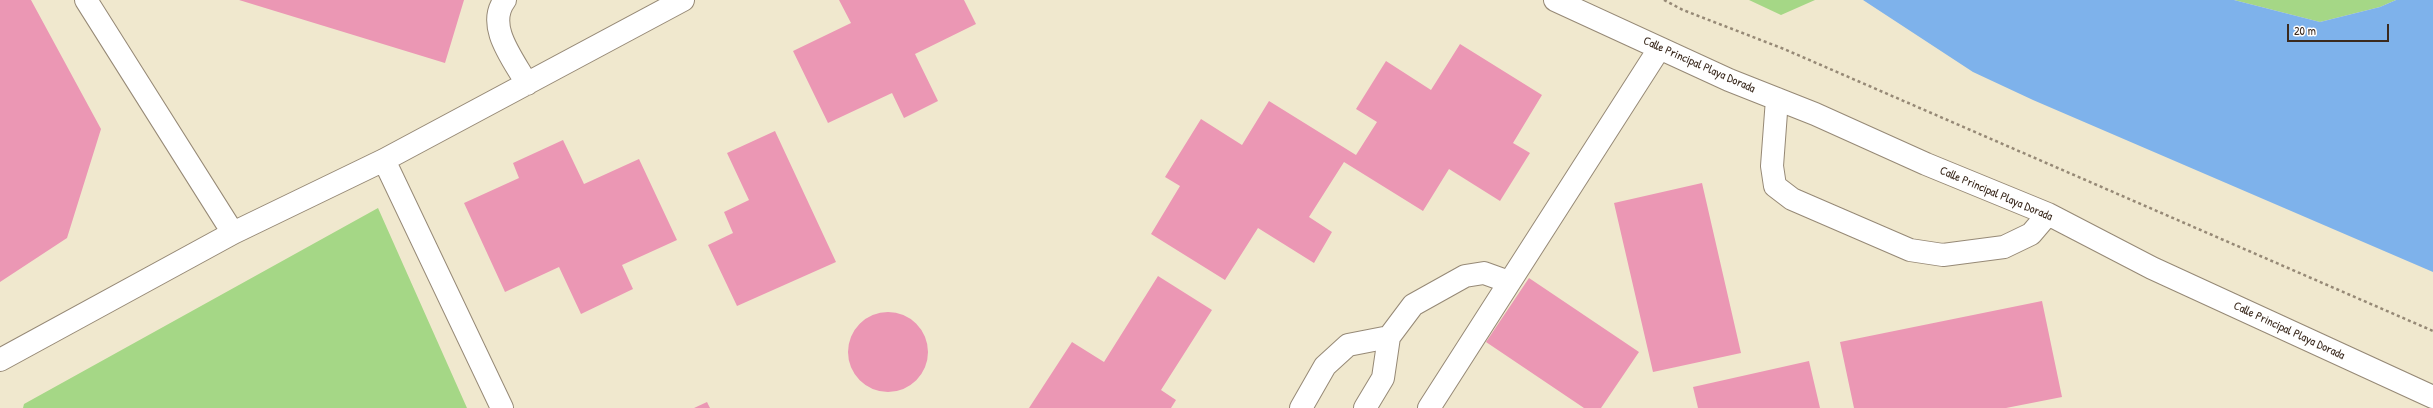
<!DOCTYPE html>
<html>
<head>
<meta charset="utf-8">
<style>
	body { margin:0 }
	#map { position:relative; width:2433px; height:408px; overflow:hidden; background:#f0e8ce; font-family:"Patrick Hand",sans-serif }
	canvas { display:block }
	.scale { position:absolute; left:2287px; top:24px; width:102px; height:18px; box-sizing:border-box; border:2px solid #3b2a1e; border-top:0; padding-left:5px; font-size:12px; line-height:14px; white-space:nowrap; color:#3b2a1e; -webkit-text-stroke:3px #fff; paint-order:stroke }
</style>
</head>
<body>
<div id="map">
<canvas width="2433" height="408"></canvas>
<div class="scale">20 m</div>
</div>
<script>
const c = document.querySelector('canvas').getContext('2d');
c.lineJoin = 'round';
function fill(path, color) { c.fillStyle = color; c.fill(path, 'evenodd'); }
function trace(path, color, width, dash) { c.strokeStyle = color; c.lineWidth = width; c.lineCap = dash ? 'butt' : 'round'; c.setLineDash(dash || []); c.stroke(path); }
function write(font, color, halo, rows, align = 'center') {
  c.font = font + ' "Patrick Hand",sans-serif'; c.lineWidth = 4; c.setLineDash([]); c.textBaseline = 'middle'; c.strokeStyle = halo; c.fillStyle = color; for (const [text, x, y, turn = 0] of rows) {
    c.save(); c.translate(x, y); c.rotate((+turn || 0) * Math.PI / 180); c.textAlign = isNaN(turn) ? turn : align; if (halo) c.strokeText(text, 0, 0); c.fillText(text, 0, 0); c.restore();
  }
}
const green = new Path2D(`
	M1749 0H1815L1781 15Z
	M2234 0H2396L2380 7 2320 22Z
	M378 208 467 408H23L24 404Z`);
const water = new Path2D(`
	M1863 0H2234L2320 22 2380 7 2396 0H2433V272L2033 100 1973 72Z`);
const building = new Path2D(`
	M0 0H31L101 129 67 238 0 282Z
	M239 0H464L445 63Z
	M839 0H964L976 24 915 54 938 101 904 118 892 93 828 123 793 51 851 23Z
	M1460 44 1542 95 1513 143 1530 153 1500 201 1449 169 1423 211 1344 162 1309 217 1332 232 1314 263 1258 228 1225 280 1151 234 1180 186 1165 177 1201 119 1242 145 1269 101 1356 155 1377 122 1356 109 1386 61 1431 90Z
	M775 131 836 262 737 306 708 245 733 233 724 212 749 200 727 153Z
	M563 140 584 184 639 159 677 240 622 265 633 289 581 314 559 267 505 292 464 203 519 178 513 163Z
	M1702 183 1741 353 1653 372 1614 203Z
	M1158 276 1212 310 1161 390 1176 400 1171 408H1029L1072 342 1104 362Z
	M1529 278 1639 352 1601 408H1584L1486 342Z
	M2042 301 2062 397 2006 408H1854L1840 342Z
	M848 352a40 40 0 1 1 80 0a40 40 0 1 1-80 0Z
	M1809 361 1820 408H1698L1693 387Z
	M707 402 710 408H694Z`);
const path = new Path2D(`
	M1664 0 1683 10 1784 49 2433 331`);
const minor = new Path2D(`
	M86 0 233 233
	M505 0C485 26 514 60 527 84
	M1555 0 1729 80 1815 114 1926 164 2048 214 2152 268 2433 397
	M1777 99 1772 166 1775 186 1792 199 1910 250 1943 255 2004 247 2031 234 2048 214
	M384 160 502 408
	M0 360 233 233 384 160 683 0
	M1301 408 1325 366 1348 345 1389 337
	M1365 408 1383 378 1389 337 1413 305 1465 276 1484 273 1509 282
	M1429 408 1659 49`);
const streetNames = [
	["Calle Principal Playa Dorada",1699,65,24],
	["Calle Principal Playa Dorada",1996,194,23],
	["Calle Principal Playa Dorada",2289,331,25]
];
fill(green, '#a5d786');
fill(water, '#7eb2eb');
fill(building, '#eb97b4');
trace(minor, '#968976', 24);
trace(path, '#968976', 2.5, [3, 3]);
trace(minor, '#fff', 22);
write('12px', '#3b2a1e', '#fff', streetNames);
</script>
</body>
</html>
